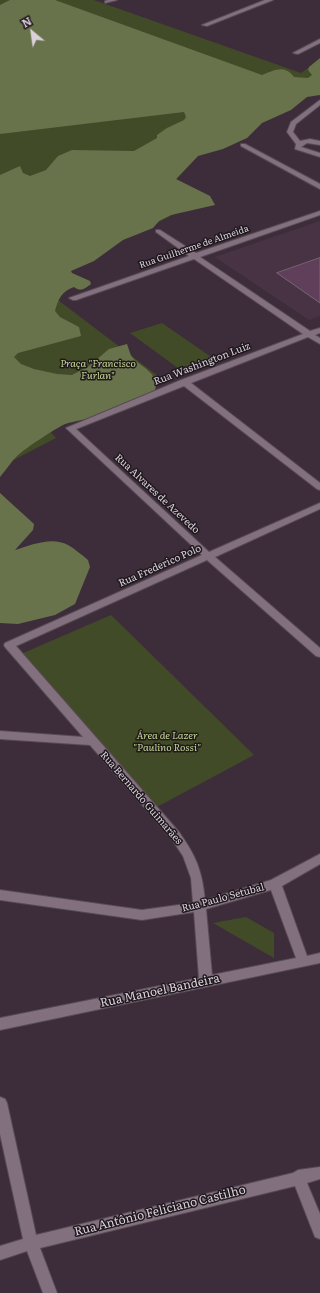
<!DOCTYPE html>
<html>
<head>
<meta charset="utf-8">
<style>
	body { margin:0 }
	#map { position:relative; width:320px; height:1293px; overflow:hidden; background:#3d2d3a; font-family:Literata,serif }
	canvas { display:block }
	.north { position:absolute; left:12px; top:12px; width:40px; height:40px; -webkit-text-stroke:3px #1f181e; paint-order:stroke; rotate:331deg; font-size:11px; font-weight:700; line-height:16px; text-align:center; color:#dbd1d9 }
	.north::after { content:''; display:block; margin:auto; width:14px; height:18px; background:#dbd1d9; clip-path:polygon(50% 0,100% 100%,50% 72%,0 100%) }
</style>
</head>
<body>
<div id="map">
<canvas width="320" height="1293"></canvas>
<div class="north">N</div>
</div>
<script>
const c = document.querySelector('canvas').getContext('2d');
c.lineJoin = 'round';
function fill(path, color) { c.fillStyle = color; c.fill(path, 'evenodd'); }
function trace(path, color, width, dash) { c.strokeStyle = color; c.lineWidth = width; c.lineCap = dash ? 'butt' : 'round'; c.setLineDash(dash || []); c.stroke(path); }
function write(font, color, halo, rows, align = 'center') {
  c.font = font + ' Literata,serif'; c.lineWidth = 3; c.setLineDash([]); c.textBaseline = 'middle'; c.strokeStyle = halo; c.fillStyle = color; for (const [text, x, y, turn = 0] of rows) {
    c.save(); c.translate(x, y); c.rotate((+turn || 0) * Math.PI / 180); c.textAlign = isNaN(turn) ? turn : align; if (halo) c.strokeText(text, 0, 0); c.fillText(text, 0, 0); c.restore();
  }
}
const built = new Path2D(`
	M320 221V316L309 320 215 257Z`);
const green = new Path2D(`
	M0 0H94L301 73 320 60 307 97 198 156 176 180 210 196 123 240 70 271 58 300 162 379 62 418 37 417 56 438 0 467Z
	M162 323 217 361 182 371 130 333Z
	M111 615 254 755 155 808 21 654Z
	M246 917 274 933V958L213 923Z`);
const forest = new Path2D(`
	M10 0H55L262 75C274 70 285 64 294 77L308 78 312 75 308 70 309 67 320 58V95L307 97 291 110 262 123 247 138 223 149 198 156 176 179 210 196 215 205 171 215 159 221 153 228 123 240 94 261 71 271 72 273 90 281 91 284C84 289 81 292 74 287 62 291 58 299 55 311L60 317 79 327 81 336 18 353 14 357 21 364 34 369 57 374 72 375 89 366 109 349 127 344C129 349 130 355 133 358 140 366 154 371 156 383 158 413 81 417 63 425 52 431 27 447 17 456 11 462 6 470 0 477V175L20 166 23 173 30 176 46 170 58 156 72 150 134 151 157 138V135L167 128 184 120 186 117 184 112 0 134V5Z
	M0 493 34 524 33 530 15 550C31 545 52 536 68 545 75 549 82 555 88 560L90 567 75 604 55 615 18 624 0 623Z`);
const building = new Path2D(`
	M320 258V303L277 273Z`);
const minor = new Path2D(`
	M108 0H117L105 3V1Z
	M265 0H273L207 26 202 25Z
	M320 39V43L298 54 293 53Z
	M320 100V105L296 124 293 132 300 141 310 139 320 141V145L307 143 301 147 320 153V157L295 149 296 144 287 132 291 122Z
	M241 144H245L320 184V189L241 146Z
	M320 211V215L200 257 310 331 320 328V333L315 335 320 338V344L308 337 191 383 320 483V490L317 489 184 386 76 429 209 552 320 503V509L215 557 320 648V657L316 656 207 560 16 646 179 832C196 856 202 870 205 900L271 880 320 854V864L282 886 307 956 320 953V963L0 1030V1018L199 978 194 912 142 920 0 900V890L142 910 193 903 191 878 183 856 171 838 90 745 0 739V731L83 737 5 647 4 645 5 643 202 555 66 428 181 380 303 334 194 259 76 300H73L69 298 189 256 156 232V230H160L196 253ZM271 890 296 958 212 975 206 909Z
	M0 1097 5 1099 7 1103 36 1235 293 1173 298 1170 320 1167V1179L307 1183 320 1214V1239L315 1237 295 1186 40 1248 57 1293H43L27 1251 0 1260V1246L23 1239 0 1134Z`);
const farStreetnames = [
	["Rua Guilherme de Almeida",194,247,-19]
];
const parkNames = [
	["Praça \"Francisco",98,364],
	["Furlan\"",98,376],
	["Área de Lazer",167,736],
	["\"Paulino Rossi\"",167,748]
];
const streetNames = [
	["Rua Washington Luiz",202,364,-21],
	["Rua Alvares de Azevedo",157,494,43],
	["Rua Frederico Polo",160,566,-24],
	["Rua Bernardo Guimarães",141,798,49],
	["Rua Paulo Setubal",223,898,-15]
];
const nearStreetnames = [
	["Rua Manoel Bandeira",160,991,-12],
	["Rua Antônio Feliciano Castilho",160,1211,-14]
];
fill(built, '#483345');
fill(green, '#424b27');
fill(forest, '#68734b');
fill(building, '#5f3f59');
trace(building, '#776573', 1);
trace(minor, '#574a55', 2);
fill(minor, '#82707e');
write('9px', '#dbd1d9', '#1f181e', farStreetnames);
write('italic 10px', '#c5d693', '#1f181e', parkNames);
write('10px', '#dbd1d9', '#1f181e', streetNames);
write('12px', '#dbd1d9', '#1f181e', nearStreetnames);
</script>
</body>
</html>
